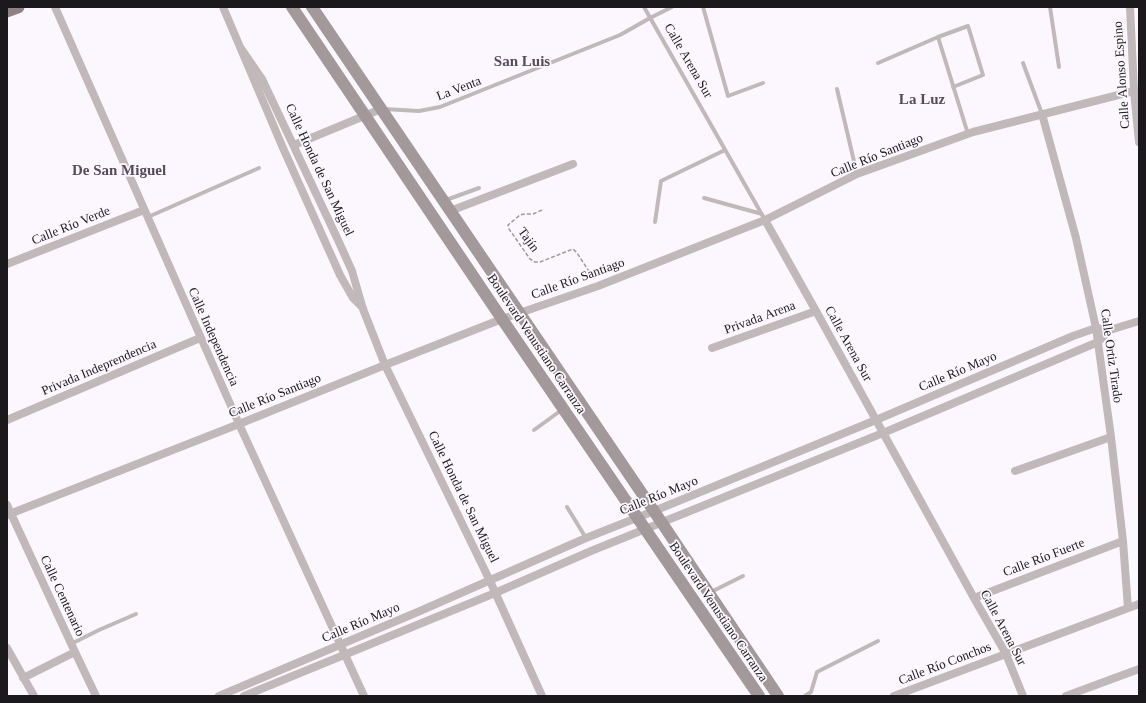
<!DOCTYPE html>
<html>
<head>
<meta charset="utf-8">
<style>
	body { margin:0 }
	#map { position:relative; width:1146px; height:703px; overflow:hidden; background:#fcf7fe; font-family:"Times New Roman",serif }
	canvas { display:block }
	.frame { position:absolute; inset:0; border:8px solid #1c191d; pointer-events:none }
</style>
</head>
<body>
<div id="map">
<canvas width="1146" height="703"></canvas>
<div class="frame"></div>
</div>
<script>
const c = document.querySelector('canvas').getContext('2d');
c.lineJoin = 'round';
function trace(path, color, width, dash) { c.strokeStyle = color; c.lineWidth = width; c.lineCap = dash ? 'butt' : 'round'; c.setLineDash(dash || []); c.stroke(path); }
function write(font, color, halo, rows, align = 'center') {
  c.font = font + ' "Times New Roman",serif'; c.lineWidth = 3.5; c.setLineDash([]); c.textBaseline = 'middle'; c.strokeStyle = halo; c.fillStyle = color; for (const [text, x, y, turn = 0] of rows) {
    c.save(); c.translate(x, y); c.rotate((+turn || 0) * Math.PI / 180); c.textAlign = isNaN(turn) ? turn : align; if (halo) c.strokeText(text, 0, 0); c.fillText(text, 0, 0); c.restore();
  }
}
const path = new Path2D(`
	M542 210 533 214H525L520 215 508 225 509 229 530 259 535 262H540L573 249 577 253 594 279`);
const service = new Path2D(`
	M644 7 765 220
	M703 7 728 96 763 83
	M1050 7 1059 67
	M938 37 968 26 983 75 953 87
	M878 63 938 37 968 134
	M1023 63 1042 114
	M837 89 857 174
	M384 109 419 111 440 107 620 35 650 18 672 7
	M704 198 762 214
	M446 200 479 188
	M148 217 259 168
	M655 222 661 181 725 150
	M534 430 563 409
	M567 507 586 538
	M711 592 743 576
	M71 644 99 630 136 614
	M805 696 811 692 817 672 878 641`);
const minor = new Path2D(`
	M55 7 239 424 364 696
	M223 7 283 148 340 275 353 298 363 308
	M1130 7 1134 91 1139 142
	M240 47 262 79 338 240 352 271 363 309 385 365 490 581 542 696
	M1042 114 1076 238 1096 328 1111 437 1123 541 1128 608
	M294 145 381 109
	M450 211 573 164
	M765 220 816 311 974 598 1006 654 1023 696
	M7 264 144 210
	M712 348 816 311
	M7 420 200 338
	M1015 471 1111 437
	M7 505 75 652 96 696
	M7 515 239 424 385 365 502 319 598 286 765 220 857 174 973 132 1134 91 1139 92
	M974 598 1123 541
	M7 648 34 696
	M23 678 75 652
	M219 696 420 611 586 538 654 511 876 420 1073 336 1096 328 1110 330 1139 321
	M244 696 495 593 591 551 883 433 1098 342 1110 330
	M894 696 1139 604
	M1066 696 1139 669`);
const secondary = new Path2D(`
	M292 7 502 319 759 696
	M312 7 662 523 778 696`);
const primary = new Path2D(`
	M7 11 18 7`);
const streetNames = [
	["Calle Arena Sur",688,61,60],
	["Calle Alonso Espino",1122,75,-94],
	["La Venta",459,89,-21],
	["Calle Río Santiago",877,156,-22],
	["Calle Honda de San Miguel",319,170,65],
	["Calle Río Verde",71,226,-22],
	["Tajín",528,240,54],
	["Calle Río Santiago",578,279,-20],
	["Privada Arena",760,318,-20],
	["Calle Independencia",213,337,66],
	["Boulevard Venustiano Carranza",536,344,56],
	["Calle Arena Sur",848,344,61],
	["Calle Ortiz Tirado",1111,356,82],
	["Privada Indeprendencia",99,368,-23],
	["Calle Río Mayo",958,372,-23],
	["Calle Río Santiago",275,396,-22],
	["Calle Río Mayo",659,496,-22],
	["Calle Honda de San Miguel",463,497,64],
	["Calle Río Fuerte",1044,558,-21],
	["Calle Centenario",62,596,65],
	["Boulevard Venustiano Carranza",718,612,56],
	["Calle Río Mayo",361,623,-23],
	["Calle Arena Sur",1003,628,62],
	["Calle Río Conchos",945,664,-21]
];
const quarterNames = [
	["San Luis",522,62],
	["La Luz",922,100],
	["De San Miguel",119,171]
];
trace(path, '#9e9a9f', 1.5, [4, 2]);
trace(service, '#c0b8b9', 4);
trace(minor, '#c0b8b9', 8);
trace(secondary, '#a4999a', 12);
trace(primary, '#908284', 13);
write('13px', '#1c191d', '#fcf7fe', streetNames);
write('bold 15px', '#544d58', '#fcf7fe', quarterNames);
</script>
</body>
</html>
